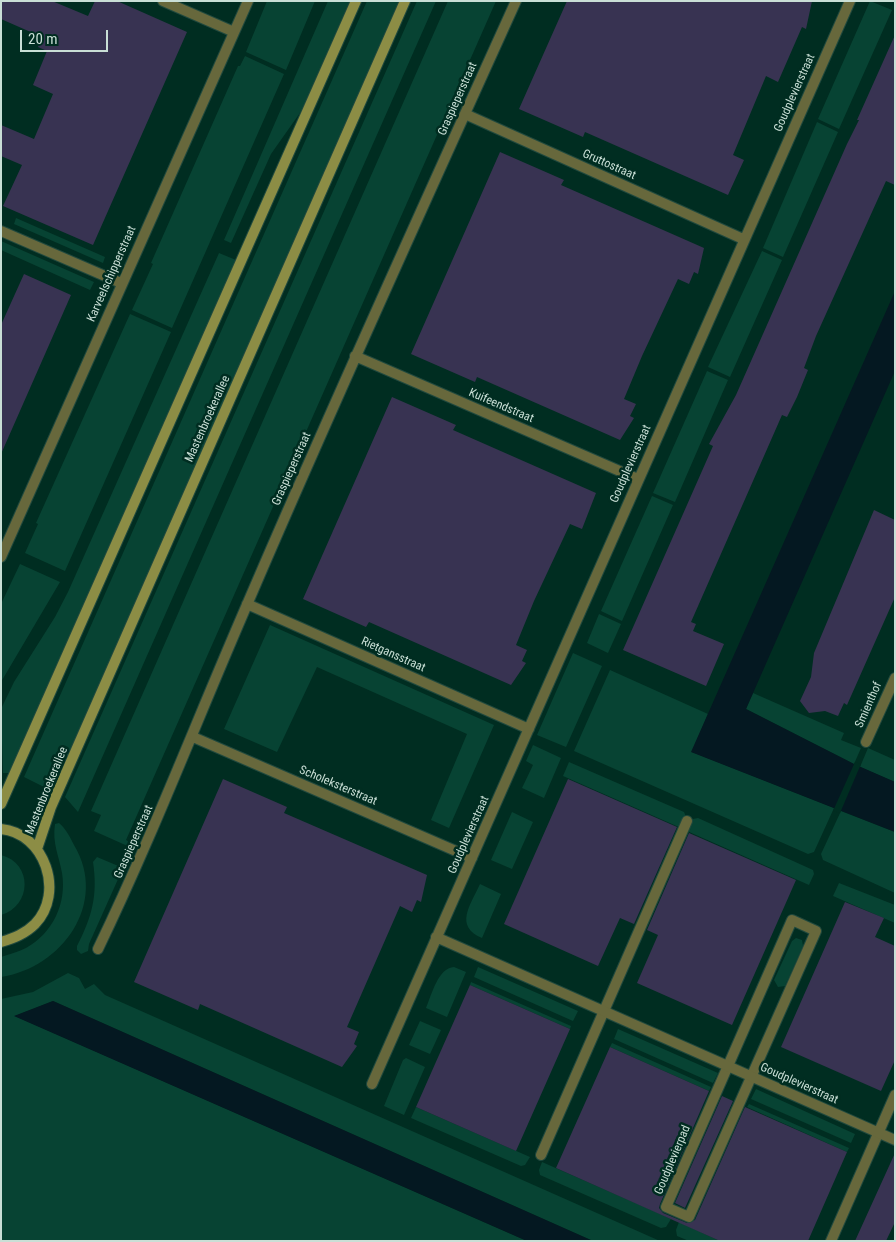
<!DOCTYPE html>
<html>
<head>
<meta charset="utf-8">
<style>
	body { margin:0 }
	#map { position:relative; width:896px; height:1242px; overflow:hidden; background:#002d21; font-family:"Roboto Condensed",sans-serif }
	canvas { display:block }
	.frame { position:absolute; inset:0; border:2px solid #c9dfd6; pointer-events:none }
	.scale { position:absolute; left:20px; top:30px; width:88px; height:22px; box-sizing:border-box; border:2px solid #c9dfd6; border-top:0; padding-left:6px; font-size:15px; line-height:18px; white-space:nowrap; color:#c9dfd6; -webkit-text-stroke:4px #002d21; paint-order:stroke }
</style>
</head>
<body>
<div id="map">
<canvas width="896" height="1242"></canvas>
<div class="frame"></div>
<div class="scale">20 m</div>
</div>
<script>
const c = document.querySelector('canvas').getContext('2d');
c.lineJoin = 'round';
function fill(path, color) { c.fillStyle = color; c.fill(path, 'evenodd'); }
function trace(path, color, width, dash) { c.strokeStyle = color; c.lineWidth = width; c.lineCap = dash ? 'butt' : 'round'; c.setLineDash(dash || []); c.stroke(path); }
function write(font, color, halo, rows, align = 'center') {
  c.font = font + ' "Roboto Condensed",sans-serif'; c.lineWidth = 5; c.setLineDash([]); c.textBaseline = 'middle'; c.strokeStyle = halo; c.fillStyle = color; for (const [text, x, y, turn = 0] of rows) {
    c.save(); c.translate(x, y); c.rotate((+turn || 0) * Math.PI / 180); c.textAlign = isNaN(turn) ? turn : align; if (halo) c.strokeText(text, 0, 0); c.fillText(text, 0, 0); c.restore();
  }
}
const green = new Path2D(`
	M267 1H315L286 70 246 52Z
	M328 1H350L302 110 271 154 231 243 224 240Z
	M367 1H400L53 789 50 790 24 777Z
	M417 1H436L78 812 65 797Z
	M448 1H496L126 840 133 844 132 848 94 831 101 815 91 811Z
	M870 1 892 10 839 129 818 119Z
	M245 56 284 74 172 328 132 310 153 264 151 263 238 66H240Z
	M817 122 838 132 783 257 763 248Z
	M16 218 105 257 103 263 14 224Z
	M1 241 94 282 90 290 1 250Z
	M762 251 782 260 730 377 708 367Z
	M219 253 236 260 9 773H3L1 709 14 682 55 617 68 592Z
	M130 314 171 332 65 571 25 553 38 524 36 523Z
	M707 371 728 380 675 502 653 493Z
	M652 496 673 505 622 621 601 611Z
	M20 564 60 582 1 682V604Z
	M599 614 621 624 608 653 587 643Z
	M270 625 494 725 449 828 431 820 467 734 317 667 277 752 224 729Z
	M573 653 602 666 566 747 537 735Z
	M610 670 708 714 692 752 834 808 814 852 808 854 574 751Z
	M753 693 844 733 841 740 861 748 854 764 746 709Z
	M533 745 561 758 544 798 522 788 533 765 526 761Z
	M868 748 895 760V782L860 767Z
	M569 762 684 812 686 817 681 828 563 776Z
	M841 811 895 832V893L823 860 821 854Z
	M512 812 533 822 512 869 491 860Z
	M698 818 813 870 814 874 809 885 687 831 693 819Z
	M59 823C66 829 70 837 74 845 109 903 62 968 1 977V957C9 954 18 952 26 948 53 933 67 903 62 873 59 856 52 843 55 824Z
	M1 855C33 863 32 906 1 915Z
	M97 857 123 868 89 944 88 951 81 954 77 950V946C92 917 98 895 93 862Z
	M839 883 895 905V923L833 896Z
	M480 884 501 894 482 938C454 926 470 906 480 884Z
	M796 938 802 940 803 946 785 986 778 987 774 980 792 941Z
	M454 967 466 972 447 1017 426 1008C432 994 438 968 454 967Z
	M478 967 578 1011 573 1021 474 977Z
	M68 973 79 978 85 989 94 984 105 995 660 1241H593L53 1001 15 1016 527 1241H1V999L33 992Z
	M471 982 571 1026 570 1029 470 985Z
	M420 1021 441 1030 430 1054 409 1045Z
	M618 1029 718 1073 713 1083 614 1039Z
	M612 1043 711 1087 709 1091 610 1047Z
	M406 1058 425 1067 404 1115 384 1106 403 1060Z
	M756 1089 855 1134 851 1143 751 1099Z
	M749 1104 849 1148 847 1152 747 1107Z
	M416 1107 530 1157 525 1165 521 1166 411 1118Z
	M542 1162 656 1212 671 1219 666 1227 661 1228 540 1175 539 1170Z
	M679 1222 720 1241H689L677 1236 676 1230Z`);
const water = new Path2D(`
	M895 291V371L746 709 854 764 895 782V832L691 752Z
	M53 1001 593 1241H527L14 1016Z`);
const pier = new Path2D(`
	M855 762 861 764 840 813 833 811Z`);
const building = new Path2D(`
	M1 1H52L88 16 95 1H117L187 32 93 245 3 206 22 165 1 156V125L34 139 53 94 33 85 47 51 38 47 42 37 1 19Z
	M567 1H812L806 29 802 27 778 82 766 76 733 155 744 160 728 195 585 132 583 137 519 109Z
	M895 35V185L886 181 816 336 804 368 808 370 797 397 787 417 782 415 691 622 696 624 693 631 724 644 706 686 623 650 713 446 709 444 736 395 847 144 859 120H857Z
	M500 152 564 180 561 185 704 248 698 274 694 272 689 284 678 279 642 356 624 399 636 404 630 416 634 418 620 440 477 377 475 382 411 354Z
	M24 274 71 295 1 454V325Z
	M392 397 456 425 453 430 596 493 582 529 570 524 534 601 516 645 527 650 522 661 526 663 511 685 369 622 366 627 303 599Z
	M874 510 895 520V597L847 705 844 703 838 716 825 711 809 713 800 701 811 677 814 653Z
	M223 779 287 807 284 813 427 875 421 902 417 900 412 912 400 906 347 1027 359 1032 354 1044 357 1046 342 1067 200 1004 198 1010 134 982Z
	M568 779 677 827 634 924 620 918 598 966 504 924Z
	M689 833 796 880 732 1025 637 983 658 935 647 930Z
	M845 902 884 918 875 937 895 946V1060L881 1091 781 1047Z
	M470 985 570 1029 516 1151 416 1107Z
	M610 1047 709 1091 660 1204 659 1208 663 1213 687 1223 695 1220 745 1107 847 1152 808 1241H720L556 1168Z
	M722 1096 733 1101 685 1208 675 1203Z
	M895 1153V1222L886 1241H855Z`);
const lane = new Path2D(`
	M792 920 816 931 689 1217 666 1207Z
	M541 1155 687 821
	M831 1241 895 1095`);
const street = new Path2D(`
	M163 1 234 32
	M465 114 743 239
	M1 231 121 283
	M355 356 638 479
	M1 557 248 1
	M247 604 529 729
	M193 737 472 858
	M866 742 895 678
	M436 937 895 1140
	M98 949C153 835 198 717 249 600 335 399 426 200 516 1
	M372 1084 850 1`);
const secondary = new Path2D(`
	M1 804 356 1
	M1 829C45 833 65 893 35 924 25 934 14 938 1 942
	M37 849 51 807 405 1`);
const streetNames = [
	["Goudplevierstraat",795,93,-66],
	["Graspieperstraat",458,99,-66],
	["Gruttostraat",609,165,24],
	["Karveelschipperstraat",112,274,-66],
	["Kuifeendstraat",501,406,23],
	["Mastenbroekerallee",208,419,-66],
	["Goudplevierstraat",631,464,-66],
	["Graspieperstraat",292,469,-66],
	["Rietgansstraat",393,655,24],
	["Smienthof",869,705,-66],
	["Scholeksterstraat",338,786,23],
	["Mastenbroekerallee",47,791,-68],
	["Goudplevierstraat",469,835,-66],
	["Graspieperstraat",134,842,-66],
	["Goudplevierstraat",799,1084,24],
	["Goudplevierpad",673,1160,-67]
];
fill(green, '#074333');
fill(water, '#041821');
fill(pier, '#002d21');
fill(building, '#383352');
trace(lane, '#20493e', 12);
trace(street, '#20493e', 12);
trace(secondary, '#20493e', 12);
trace(lane, '#67683c', 10);
trace(street, '#67683c', 10);
trace(secondary, '#8c8d45', 10);
write('12px', '#c9dfd6', '#002d21', streetNames);
</script>
</body>
</html>
